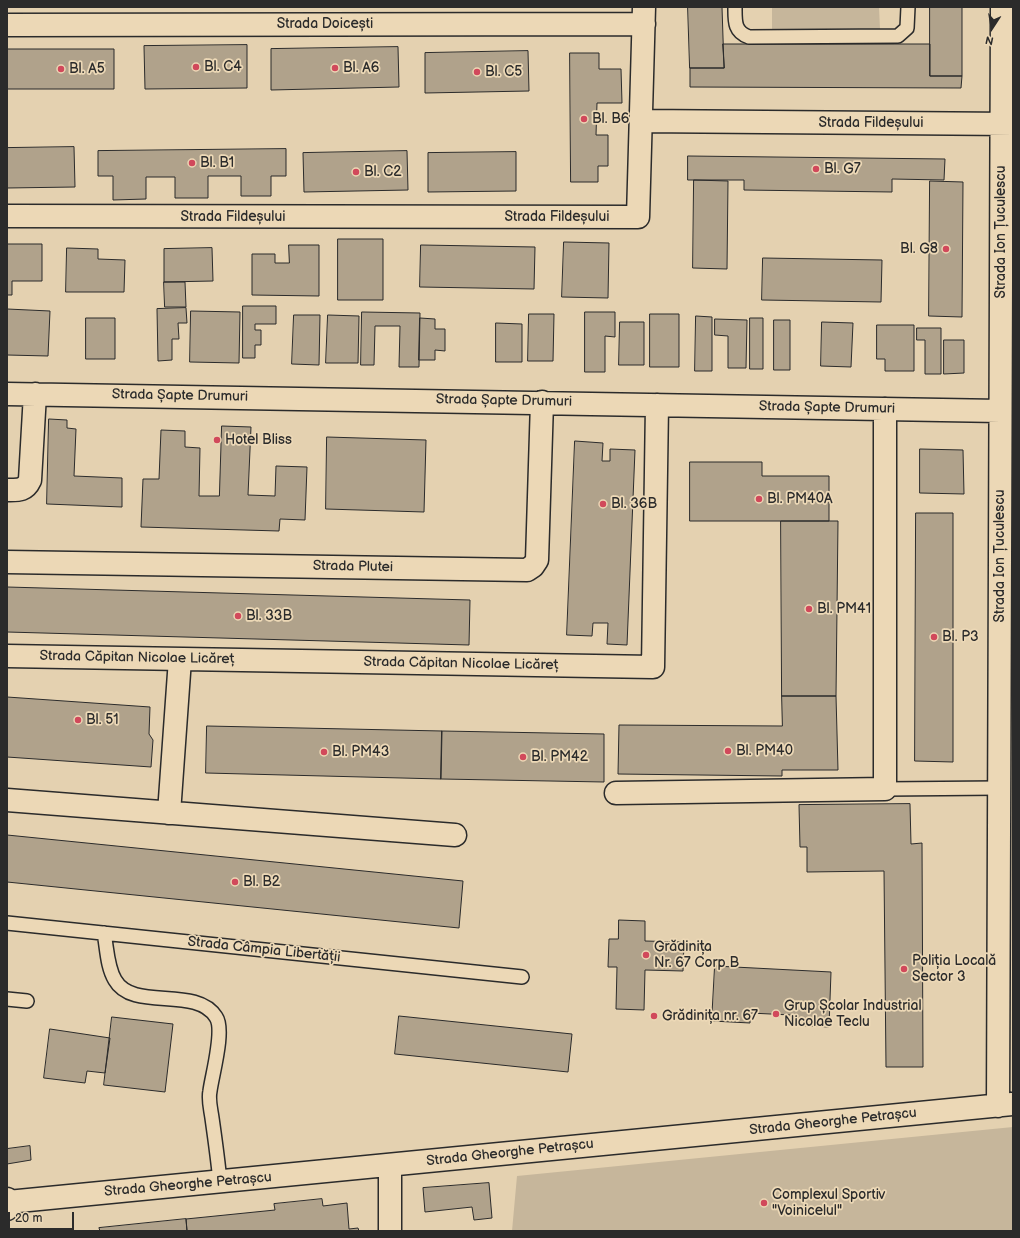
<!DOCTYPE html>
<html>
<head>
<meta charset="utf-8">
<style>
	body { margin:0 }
	#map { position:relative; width:1020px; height:1238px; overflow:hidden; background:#e4d1b0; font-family:"Balsamiq Sans",sans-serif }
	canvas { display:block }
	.frame { position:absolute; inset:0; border:8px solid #2b2b2b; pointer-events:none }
	.north { position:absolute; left:972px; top:8px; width:40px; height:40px; -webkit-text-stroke:3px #ecd8b6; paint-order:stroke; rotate:192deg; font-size:11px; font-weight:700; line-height:16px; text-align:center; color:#2b2b2b }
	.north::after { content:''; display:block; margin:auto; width:14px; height:18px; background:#2b2b2b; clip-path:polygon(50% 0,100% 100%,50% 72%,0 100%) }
	.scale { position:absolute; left:8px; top:1212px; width:66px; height:18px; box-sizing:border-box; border:2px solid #2b2b2b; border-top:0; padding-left:5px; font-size:12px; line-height:14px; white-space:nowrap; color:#2b2b2b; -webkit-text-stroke:3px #ecd8b6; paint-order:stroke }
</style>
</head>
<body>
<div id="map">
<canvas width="1020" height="1238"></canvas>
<div class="frame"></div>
<div class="north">N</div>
<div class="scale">20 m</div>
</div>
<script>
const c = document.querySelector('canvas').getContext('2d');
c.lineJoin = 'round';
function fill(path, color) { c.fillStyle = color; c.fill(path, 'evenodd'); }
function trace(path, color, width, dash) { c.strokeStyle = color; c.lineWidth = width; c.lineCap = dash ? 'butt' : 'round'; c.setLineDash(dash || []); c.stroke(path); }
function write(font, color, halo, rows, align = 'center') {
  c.font = font + ' "Balsamiq Sans",sans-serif'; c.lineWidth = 3.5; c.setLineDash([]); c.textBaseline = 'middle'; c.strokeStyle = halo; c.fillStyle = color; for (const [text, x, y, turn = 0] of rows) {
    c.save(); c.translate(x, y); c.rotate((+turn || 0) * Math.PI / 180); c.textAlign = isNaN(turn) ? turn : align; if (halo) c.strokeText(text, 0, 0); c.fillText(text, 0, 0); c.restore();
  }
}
const green = new Path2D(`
	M772 7H879L880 29H772Z
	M1013 1127V1231H512L517 1176Z`);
const building = new Path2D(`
	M688 7H722L724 68H690Z
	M930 7H962V76H930Z
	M723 44H930V76H962L961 88 690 87V68H724Z
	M247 45V88L145 89 144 46Z
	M398 47 399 87 271 90V49Z
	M7 49H114V89H7Z
	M528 51 529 91 425 93V53Z
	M570 53H599V69H621L622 103H597L596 135H608V166H598V182H571Z
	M74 147 75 187 7 188V148Z
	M286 149V176H271V196H241V176H208V198H175V177H146V199L113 200V176H98V151Z
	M407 151 408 190 304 192 303 153Z
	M516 152V191L428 192V153Z
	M688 156 945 159 944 180 892 179V192L744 190V180H688Z
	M694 180 728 181 727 269 693 268Z
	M930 181 963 182 962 317 929 316Z
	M338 239H383V300H338Z
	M564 242 609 243 608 298 562 297Z
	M7 244H42V281H12V295H7Z
	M289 245H319V296L252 295V254H275V263H289Z
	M421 245 535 247 534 289 420 287Z
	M67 248 98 249V259L125 260 124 292H66Z
	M212 248 213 281 164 282V249Z
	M763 258 882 260 881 302 762 300Z
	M164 282H185L186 307H165Z
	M243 306H276V324H255V330H261V345H255V358H243Z
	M186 308 187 323H178L179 339H172V360L158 361 157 309Z
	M7 309 50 311 48 356 7 355Z
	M191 311 240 312 239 363 190 362Z
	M362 312 420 313 419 367H399L400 326H375L374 365H361Z
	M585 312H615V337L605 336V372H585Z
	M529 314H554L553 361H528Z
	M650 314H679V367H650Z
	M294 315H320L319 365 292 364Z
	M328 315 359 316 358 363H326Z
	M696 316 712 317V371H695Z
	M86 318H115V359H86Z
	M420 318 435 319V329H445V351L435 350V360H419Z
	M750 318H763V369H750Z
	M715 319 747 320 746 368H728V336L715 335Z
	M774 320H790V370H774Z
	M620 322H644V365H619Z
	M822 322 853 323 851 367 821 366Z
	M496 323 522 324V362H496Z
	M877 325H914V371H885V359H877Z
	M917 328H941V374H925V340H917Z
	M944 340H964V373L944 374Z
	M49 419 67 420V428L76 429 74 476 122 478V507L47 504Z
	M222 426 251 427 248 495 275 496 276 466 307 467 305 520 280 519 279 531 141 527 143 479H159L161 430 185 431V447L200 448 199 496H219Z
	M327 437 426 440 424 512 326 509Z
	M575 441 603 443 602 461H610V449L635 450 627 645 607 644 608 623H593L592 636 567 635Z
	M920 449 963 450 964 494 920 493Z
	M690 462H762V476H829V521H690Z
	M916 513H953V762L915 761Z
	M781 521H838L836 696H782Z
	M7 587 470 600 469 645 7 632Z
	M782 696H836L838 770H782V776L618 774 619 725 782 726Z
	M7 697 150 707 149 734 153 740 151 767 7 757Z
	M207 726 442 731 441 779 206 773Z
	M442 731 604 734V782L441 779Z
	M910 804 911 844 922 843 923 1067H886L884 871 807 872V847H800L799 805Z
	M7 835 463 881 459 928 7 882Z
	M619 920 645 921V941L684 942 683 971 645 970 644 1010 616 1009 617 967H608L609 939H618Z
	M715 966 831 972 829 1027 790 1025 791 1015 750 1013V1023L712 1021Z
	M399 1016 572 1034 568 1072 395 1054Z
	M112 1017 173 1024 165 1092 104 1085Z
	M50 1029 110 1038 105 1073 87 1071 85 1083 44 1078Z
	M30 1146 31 1160 7 1164V1149Z
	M489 1183 492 1218 474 1220 472 1207 425 1212 423 1188Z
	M322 1199 323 1206 347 1203 349 1229 358 1228 359 1231H187L186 1219 275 1210 274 1204Z
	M186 1219 187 1231H100L99 1228Z`);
const lane = new Path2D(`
	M735 7C735 21 734 32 749 37L898 36 907 28 908 7
	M885 789 999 788
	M7 923 522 977
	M104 933C107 948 107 967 115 980 133 1012 196 985 216 1017 225 1030 212 1075 210 1091 208 1100 211 1110 212 1118 215 1139 218 1160 220 1182
	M7 999 27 1001`);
const street = new Path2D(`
	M7 25 644 24
	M641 121 1013 124
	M7 216 638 217 644 7
	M7 394 1000 411
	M7 490C18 490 25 491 30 480L35 394
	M7 562 527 570 533 566 537 560 542 402
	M7 656 653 667 657 405
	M616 793 885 789V409
	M7 800 455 835
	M169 813 180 659
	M998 1106 1002 7
	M390 1165V1231
	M8 1202 1012 1104`);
const secondary = new Path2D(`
	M7 1199V1209`);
const markers = [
	[196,67,4,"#d1495b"],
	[335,68,4,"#d1495b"],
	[61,69,4,"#d1495b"],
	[477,72,4,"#d1495b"],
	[584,119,4,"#d1495b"],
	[192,163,4,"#d1495b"],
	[816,169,4,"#d1495b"],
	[356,172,4,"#d1495b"],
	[946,249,4,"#d1495b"],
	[217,440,4,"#d1495b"],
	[759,499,4,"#d1495b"],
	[603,504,4,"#d1495b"],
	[809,609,4,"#d1495b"],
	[238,616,4,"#d1495b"],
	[934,637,4,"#d1495b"],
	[78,720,4,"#d1495b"],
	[728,751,4,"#d1495b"],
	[324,752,4,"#d1495b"],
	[523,757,4,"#d1495b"],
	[235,882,4,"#d1495b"],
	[646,955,4,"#d1495b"],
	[904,969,4,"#d1495b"],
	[776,1014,4,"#d1495b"],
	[654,1016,4,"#d1495b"],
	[764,1203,4,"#d1495b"]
];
const streetNames = [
	["Strada Doicești",325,24],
	["Strada Fildeșului",871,123],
	["Strada Fildeșului",233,217],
	["Strada Fildeșului",557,217],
	["Strada Ion Țuculescu",1001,232,-90],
	["Strada Șapte Drumuri",180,396,1],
	["Strada Șapte Drumuri",504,401,1],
	["Strada Șapte Drumuri",827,408,1],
	["Strada Ion Țuculescu",1000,556,-90],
	["Strada Plutei",353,567,1],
	["Strada Căpitan Nicolae Licăreț",137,658,1],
	["Strada Căpitan Nicolae Licăreț",461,664,1],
	["Strada Câmpia Libertății",264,950,6],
	["Strada Gheorghe Petrașcu",833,1122,-6],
	["Strada Gheorghe Petrașcu",510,1153,-6],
	["Strada Gheorghe Petrașcu",188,1185,-5]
];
const poiNames = [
	["Bl. C4",204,67],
	["Bl. A6",343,68],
	["Bl. A5",69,69],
	["Bl. C5",485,72],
	["Bl. B6",592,119],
	["Bl. B1",200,163],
	["Bl. G7",824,169],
	["Bl. C2",364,172],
	["Bl. G8",938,249,"right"],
	["Hotel Bliss",225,440],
	["Bl. PM40A",767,499],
	["Bl. 36B",611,504],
	["Bl. PM41",817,609],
	["Bl. 33B",246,616],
	["Bl. P3",942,637],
	["Bl. 51",86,720],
	["Bl. PM40",736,751],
	["Bl. PM43",332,752],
	["Bl. PM42",531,757],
	["Bl. B2",243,882],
	["Grădinița",654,947],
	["Nr. 67 Corp B",654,963],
	["Poliția Locală",912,961],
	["Sector 3",912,977],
	["Grup Școlar Industrial",784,1006],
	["Nicolae Teclu",784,1022],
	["Grădinița nr. 67",662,1016],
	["Complexul Sportiv",772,1195],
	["\"Voinicelul\"",772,1211]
];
fill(green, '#c6b69b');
fill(building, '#b0a28b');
trace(building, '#2b2b2b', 1);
trace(lane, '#2b2b2b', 16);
trace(street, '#2b2b2b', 25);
trace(secondary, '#2b2b2b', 25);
trace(lane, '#ecd8b6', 13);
trace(street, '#ecd8b6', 22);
trace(secondary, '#ecd8b6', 22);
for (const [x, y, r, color] of markers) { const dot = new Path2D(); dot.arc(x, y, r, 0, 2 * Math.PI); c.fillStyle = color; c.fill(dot); trace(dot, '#ecd8b6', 1.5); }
write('14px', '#2b2b2b', '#ecd8b6', streetNames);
write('14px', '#2b2b2b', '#ecd8b6', poiNames, 'left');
</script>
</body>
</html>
